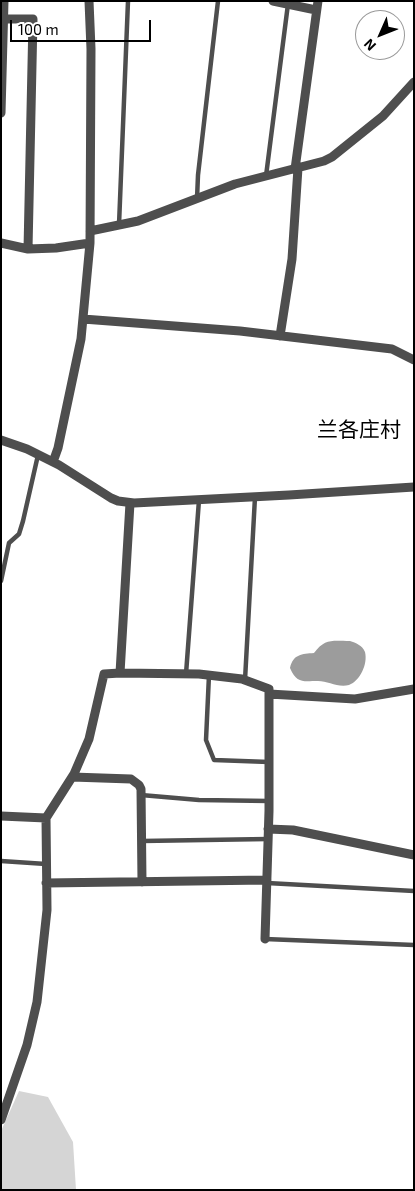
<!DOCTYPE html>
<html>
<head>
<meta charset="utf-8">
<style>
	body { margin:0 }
	#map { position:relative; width:415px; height:1191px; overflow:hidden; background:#fff; font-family:"Exo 2",sans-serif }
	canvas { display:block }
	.frame { position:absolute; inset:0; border:2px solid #000; pointer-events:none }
	.north { position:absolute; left:355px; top:10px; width:50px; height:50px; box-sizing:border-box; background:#fff; border:1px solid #999; border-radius:50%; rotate:226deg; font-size:14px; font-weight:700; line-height:20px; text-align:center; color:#000 }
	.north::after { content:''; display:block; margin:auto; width:18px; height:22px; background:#000; clip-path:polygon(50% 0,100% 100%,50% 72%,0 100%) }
	.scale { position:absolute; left:10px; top:20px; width:141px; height:22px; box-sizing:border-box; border:2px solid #000; border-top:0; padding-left:6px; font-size:15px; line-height:18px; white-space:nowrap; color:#000; -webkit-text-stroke:4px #fff; paint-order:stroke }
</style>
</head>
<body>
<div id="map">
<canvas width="415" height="1191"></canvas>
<div class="frame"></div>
<div class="north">N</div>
<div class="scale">100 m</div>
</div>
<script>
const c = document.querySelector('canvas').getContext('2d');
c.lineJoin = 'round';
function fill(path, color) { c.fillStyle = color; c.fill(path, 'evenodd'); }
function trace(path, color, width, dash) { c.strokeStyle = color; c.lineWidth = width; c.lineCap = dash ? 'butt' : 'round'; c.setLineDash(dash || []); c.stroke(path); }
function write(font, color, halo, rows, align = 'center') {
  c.font = font + ' "Exo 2","Noto Sans SC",sans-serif'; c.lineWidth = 4.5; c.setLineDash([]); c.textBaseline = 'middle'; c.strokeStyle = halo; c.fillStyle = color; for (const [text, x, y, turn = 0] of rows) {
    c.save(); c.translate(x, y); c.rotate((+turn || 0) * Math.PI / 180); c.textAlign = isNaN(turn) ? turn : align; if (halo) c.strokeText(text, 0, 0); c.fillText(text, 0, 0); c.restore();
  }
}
const green = new Path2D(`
	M19 1091 48 1097 73 1142 76 1190H1V1131Z`);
const water = new Path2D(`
	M350 641C356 643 362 645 365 652 368 664 360 681 349 685 338 688 328 681 318 681 303 681 297 684 290 668 293 654 302 654 314 653 325 638 333 641 350 641Z`);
const lane = new Path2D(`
	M266 176 288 4
	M197 199 198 175 218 1
	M119 225 128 1
	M1 581 9 543 19 534 23 521 38 455
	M186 674 199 500
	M209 675 206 740 214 760 269 762
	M245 680 255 497
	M141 795 199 800 269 801
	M142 841 268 839
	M1 861 46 864
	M267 883 414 891
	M265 939 414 945`);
const street = new Path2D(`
	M273 1 316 10
	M3 19H33L28 249
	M1 113 4 1
	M295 169 318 1
	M90 231 138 221 235 184 324 161 332 157 383 116 414 82
	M1 243 28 249 56 248 90 243
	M83 319 240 331 392 349 414 360
	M280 336 292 259 298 168
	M1 440 27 449 59 465 111 498 118 501 134 503 289 495 414 487
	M53 462 58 448 81 339 90 243 91 49 89 1
	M120 673 199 674 242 679 269 689V811L265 939
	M269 694 355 699 414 689
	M72 777 131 779 139 785 141 789 142 882
	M1 816 46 818
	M268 829 293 830 414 855
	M46 883 267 880
	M1 1120 27 1045 37 1002 47 910 46 818 74 774 89 739 104 674 120 673 130 503`);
const quarterNames = [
	["兰各庄村",359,430]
];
fill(green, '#d5d5d5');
fill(water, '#9c9c9c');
trace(lane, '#4e4e4e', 4.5);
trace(street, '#4e4e4e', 9);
write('21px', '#000', '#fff', quarterNames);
</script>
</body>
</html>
